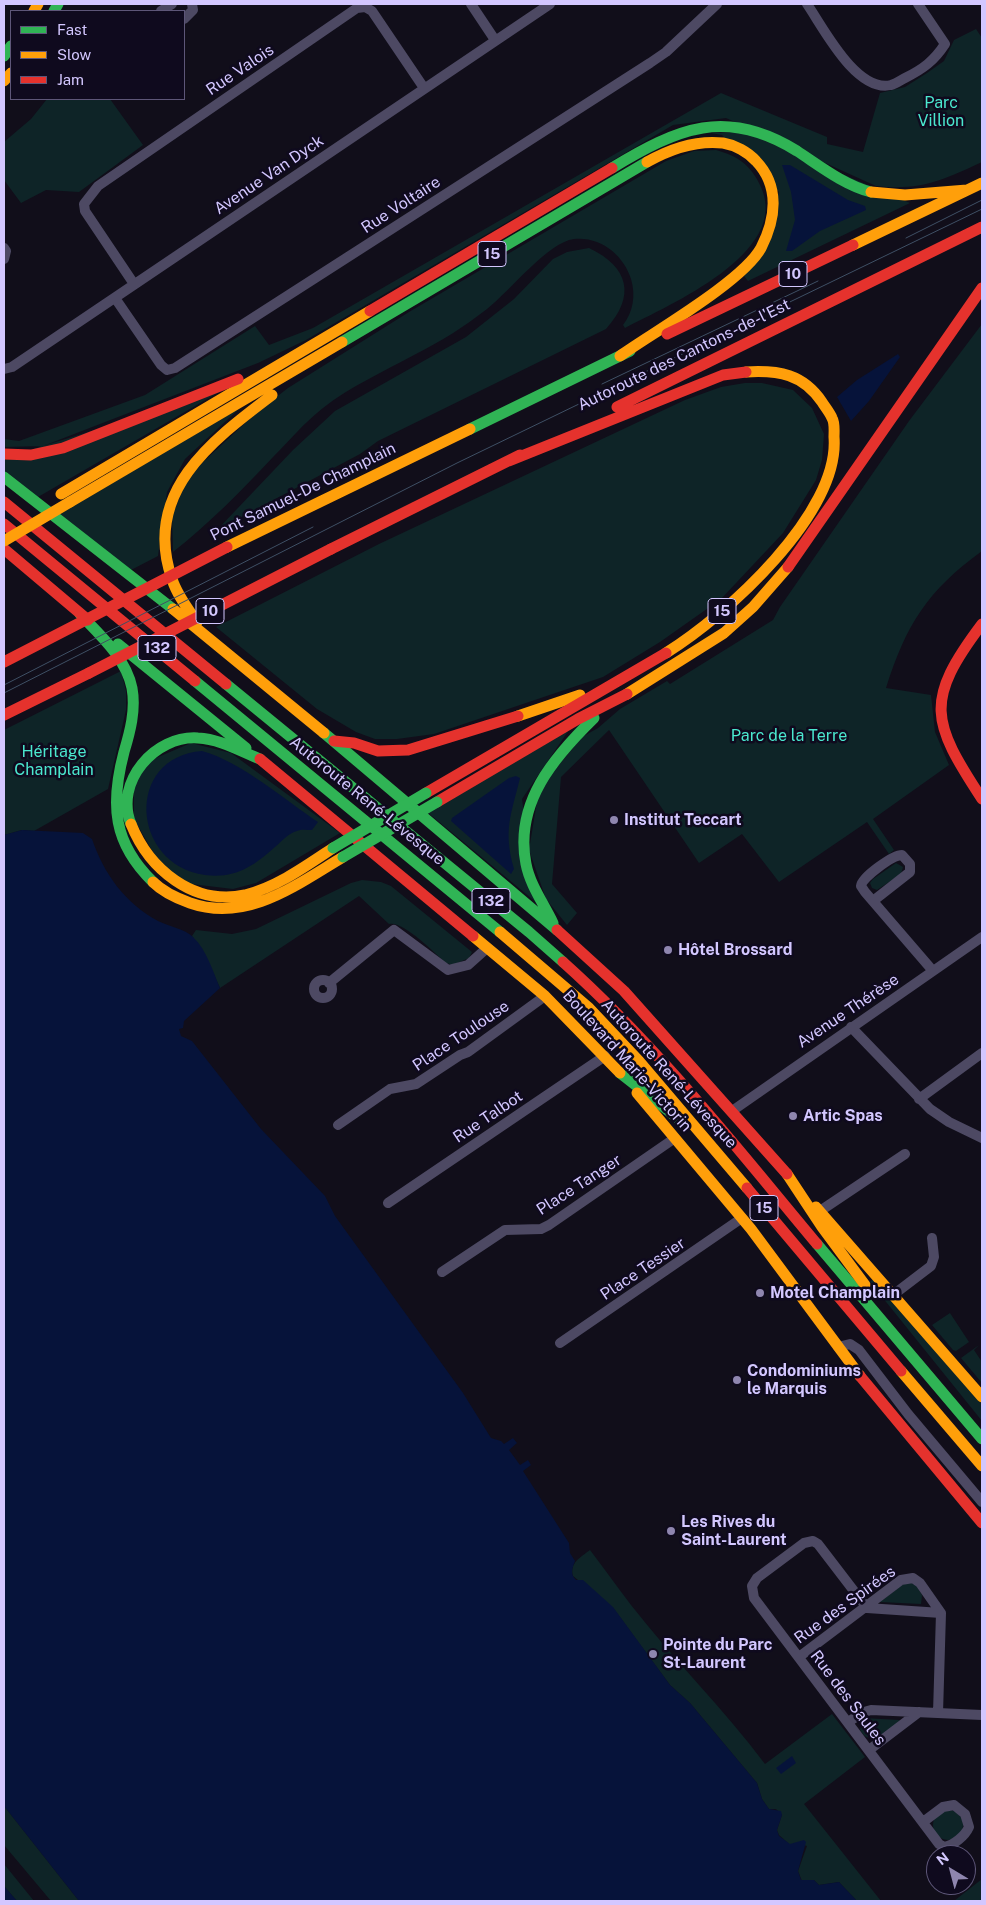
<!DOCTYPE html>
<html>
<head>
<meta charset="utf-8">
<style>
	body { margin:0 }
	#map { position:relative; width:986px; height:1905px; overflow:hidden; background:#110e1a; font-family:"Public Sans",sans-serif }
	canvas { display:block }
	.frame { position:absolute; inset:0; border:5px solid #d3c7ff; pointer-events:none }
	.legend { position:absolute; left:10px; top:10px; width:175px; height:90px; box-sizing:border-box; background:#0f0a1e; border:1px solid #5d5678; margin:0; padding:6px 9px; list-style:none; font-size:15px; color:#d3c7ff }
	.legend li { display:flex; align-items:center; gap:10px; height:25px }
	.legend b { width:25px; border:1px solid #5d5678 }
	.north { position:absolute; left:926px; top:1845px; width:50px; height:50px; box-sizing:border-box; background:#0f0a1e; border:1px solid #5d5678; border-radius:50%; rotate:323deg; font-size:14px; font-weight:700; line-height:20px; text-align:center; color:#d3c7ff }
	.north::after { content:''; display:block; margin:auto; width:18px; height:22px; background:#8f86af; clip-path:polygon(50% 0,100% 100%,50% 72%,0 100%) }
</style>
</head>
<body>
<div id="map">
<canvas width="986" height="1905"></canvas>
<div class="frame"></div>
<ul class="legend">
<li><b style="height:6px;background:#30b455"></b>Fast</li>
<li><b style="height:6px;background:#ff9f0a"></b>Slow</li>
<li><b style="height:6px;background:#e5322d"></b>Jam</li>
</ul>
<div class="north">N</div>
</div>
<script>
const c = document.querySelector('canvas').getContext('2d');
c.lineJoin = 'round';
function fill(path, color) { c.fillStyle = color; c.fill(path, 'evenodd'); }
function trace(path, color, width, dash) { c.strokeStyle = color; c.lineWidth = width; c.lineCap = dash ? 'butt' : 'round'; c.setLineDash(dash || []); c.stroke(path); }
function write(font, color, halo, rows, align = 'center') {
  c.font = font + ' "Public Sans",sans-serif'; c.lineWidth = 5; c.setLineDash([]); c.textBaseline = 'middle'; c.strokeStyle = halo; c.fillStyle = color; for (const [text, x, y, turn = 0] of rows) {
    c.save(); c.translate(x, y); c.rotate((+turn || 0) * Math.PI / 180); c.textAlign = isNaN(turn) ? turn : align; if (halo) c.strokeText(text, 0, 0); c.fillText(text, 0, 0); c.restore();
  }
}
const green = new Path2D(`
	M976 29 982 38V162C943 180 921 191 876 186L726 118 673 125 306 340 258 363 43 446 4 447V439L19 441 145 395 255 326 269 345 313 328 721 93 827 137V144L863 152 880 93 905 87 927 73 944 61 954 40Z
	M47 99H110L143 145 79 192 46 190 21 203 4 180V142L31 119Z
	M744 132 910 203 748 281 744 276 779 192 722 135 711 133Z
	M716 150C738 156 751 165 761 187 791 253 669 305 625 328L623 325C633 312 636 296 631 279 624 256 601 236 574 239 548 242 510 291 487 309 464 327 440 342 414 355 383 372 351 386 323 408 305 422 290 440 274 456 242 490 210 523 173 552L172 517 185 484 201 464 257 412 288 388 409 312 666 161 694 151Z
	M589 248C629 267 636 296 606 329L378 441 360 454 217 530 293 450 335 411 466 337 514 299 553 259 567 252Z
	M982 324V551C927 591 906 625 886 688L931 695 935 732 949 765 873 819 894 850 889 854 867 822 779 882 742 834 699 863 609 730 561 777 552 884 577 913 567 925 546 899 529 850 539 789 582 737 598 728 620 709 667 681 670 684 773 620 780 607 909 421Z
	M745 383H762L793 390 812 408 824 434 822 460 816 480 783 533 721 599 660 642 603 677 434 734 397 739H375L356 732 317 709 216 627 379 544 685 400 721 387Z
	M221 391 38 497 4 470V458Z
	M241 407 185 459 167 492 158 556 131 570 60 514Z
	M121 671 126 691V710L108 789 34 831 22 830 4 835V730Z
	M571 727 522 799 537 903 427 812Z
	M191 743 231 753 340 833 256 883 233 889 191 884 162 868 134 819V785L149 761Z
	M896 863 903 867 901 874 877 890 872 888 870 883 873 879Z
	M362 880 381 882 391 886 472 952 469 958 453 965 446 963C434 953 404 921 389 924L359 896 220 988 205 955 192 936 196 930 232 934 256 929 351 883Z
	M873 1279 982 1404V1421L870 1282Z
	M950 1313 969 1342 956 1351 953 1350 932 1325Z
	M979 1345 974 1350 982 1362V1383L961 1358Z
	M590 1550C604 1568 617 1587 631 1605 674 1660 723 1708 765 1764L832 1714 865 1757 804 1804 881 1901H857L839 1882 819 1885 814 1880 802 1881 798 1871 807 1846 797 1843 790 1845 779 1835 777 1830 782 1815 776 1809H769L762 1799 757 1783 690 1703 670 1685 613 1608 573 1576C569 1563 581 1557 590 1550Z
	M910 1582 917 1586 922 1595 921 1604 880 1602 902 1585Z
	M863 1718 900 1720C891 1731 870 1749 860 1730Z
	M4 1806 79 1901H51L4 1845Z
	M933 1825a15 15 0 1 1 30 0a15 15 0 1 1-30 0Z
	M4 1864 34 1901H17L4 1886Z
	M982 1879V1901H954Z`);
const water = new Path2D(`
	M782 165H790L848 200 865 206 866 210 820 231 792 251H786L795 220 791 192Z
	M898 354 900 357 869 401 851 421 837 397 857 380Z
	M202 751C240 761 285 800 318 822L312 830C307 830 301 829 297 831 289 833 282 841 275 847 254 866 235 879 205 875 131 865 124 757 202 751Z
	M516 776 520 778C511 815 503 830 514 869L511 874 451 821 452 818 509 778Z
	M22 830 83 833 92 839C104 874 125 903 158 921 168 926 185 929 193 937 207 950 213 972 220 988L184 1021 183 1028 179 1029 181 1036 192 1041 261 1129 325 1196 335 1216 463 1393 491 1438 501 1441 504 1444 513 1438 517 1443 509 1450 520 1465 528 1460 531 1465 523 1471 569 1543 570 1553 575 1561C572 1569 570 1574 576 1580H583L613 1607 670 1685 690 1703 757 1783 762 1799 769 1809 781 1811 782 1815 777 1830 779 1836 790 1844 804 1840 806 1842 798 1871 801 1880H814L819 1885 839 1882 857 1901H79L4 1806V835Z
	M792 1756 796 1763 781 1774 776 1768Z
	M4 1886 17 1901H4Z`);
const street = new Path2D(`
	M471 4 495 40
	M807 4C823 27 856 93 891 85 896 84 901 80 905 78 923 69 934 61 945 44L918 4
	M161 11 172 4
	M184 19 193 10 192 4
	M4 248 6 251 4 259
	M134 284 85 211 84 204 98 186 357 8 365 7 372 11 424 88
	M115 298 161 365 167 370 175 368 650 63 666 52 717 4
	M4 369 12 367 550 4
	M873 901 910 872V864L902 855C893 855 862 877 861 886L865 892 933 971
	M314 989a9 9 0 1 1 18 0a9 9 0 1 1-18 0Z
	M329 983 394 930 448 970 468 965 487 948
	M851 1027 930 1109 949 1122 982 1138
	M919 1099 982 1053
	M732 1111 982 937
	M338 1125 390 1089 416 1084 460 1055 468 1052 545 996
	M388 1203 605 1056
	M820 1211 905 1154
	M442 1272 505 1230 541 1229 549 1225 675 1138
	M893 1295 931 1266 934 1257 932 1238
	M560 1343 742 1218
	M838 1347 850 1344 859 1350 908 1414 982 1502
	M799 1657 901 1580 913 1578 920 1583 941 1613 938 1713
	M848 1722 864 1712 871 1710 982 1715
	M869 1750 919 1712
	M923 1822 943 1807 954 1805 965 1814 969 1827C965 1836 954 1845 944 1847L939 1844 754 1598 752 1586 757 1578 804 1543 813 1541 818 1544 867 1608 941 1613`);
const fast = new Path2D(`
	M54 11 58 4
	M4 56 11 46
	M612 168C678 128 726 107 797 151 820 166 844 185 871 192
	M342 342 647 162
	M470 429 630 351
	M4 477 173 609
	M80 614C100 635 126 658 132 688 136 710 130 732 124 752 110 805 113 843 153 882
	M118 644 246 748
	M195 681 500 932
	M226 684 529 932 563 962
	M324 733 557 930
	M131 824C114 782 155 735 198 738 220 739 240 751 260 759
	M553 923C544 904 530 885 526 864 514 803 554 757 594 718
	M620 1073 680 1120
	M817 1244 982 1439`);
const slow = new Path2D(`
	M34 11 38 4
	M4 81 11 73
	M871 192 905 195 967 190
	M853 245 982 183
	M620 356C654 332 743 281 761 248 776 219 780 186 756 161 748 152 735 145 723 143 696 140 670 149 647 162
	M61 494 370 311
	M70 502 342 342
	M227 547 470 429
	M173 609 324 733
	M197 622C188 609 177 595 172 579 142 493 211 441 272 395
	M666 653C726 616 840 513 834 437 834 431 835 423 832 418 830 413 825 407 822 402 803 374 779 370 746 372
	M627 694 724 633 753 607 788 567
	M518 716 580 695
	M131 824C149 869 193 906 245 895 277 887 306 866 333 848
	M153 882C163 892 176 898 190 903 247 923 296 885 343 857
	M500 932 589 1008 639 1061 747 1188
	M473 936 545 996 620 1073
	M637 1093 751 1229 860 1376
	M787 1174 822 1227 865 1285
	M816 1207 982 1397
	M901 1371 982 1466`);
const jam = new Path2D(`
	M370 311 612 168
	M667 334 853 245
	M617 407 982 227
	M4 454 31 455 63 448 238 379
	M509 461 723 375 746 372
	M4 502 226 684
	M4 524 195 681
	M4 549 88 620
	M331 549 520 455
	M788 567 982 288
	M982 624C924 701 931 721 982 799
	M4 715 89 673
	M334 741 354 743 378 751 408 750 518 716
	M260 759 473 936
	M426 793 666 653
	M437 802 578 719 627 694
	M557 930 624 991 787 1174
	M563 962C658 1047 736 1147 817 1244
	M747 1188 901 1371
	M860 1376 982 1523`);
const tram = new Path2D(`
	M906 238 982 200
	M602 384 818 281
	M4 685 313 527
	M4 693 457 463 982 209`);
const fastBridge = new Path2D(`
	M333 848 426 793
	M343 857 437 802`);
const slowBridge = new Path2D(`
	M4 541 70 502`);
const jamBridge = new Path2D(`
	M4 662 227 547
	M89 673 331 549`);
const markers = [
	[614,820,5,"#8f86af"],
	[668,950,5,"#8f86af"],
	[793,1116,5,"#8f86af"],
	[760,1293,5,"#8f86af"],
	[737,1380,5,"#8f86af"],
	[671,1531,5,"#8f86af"],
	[653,1654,5,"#8f86af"]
];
const shields = [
	[492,254,28],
	[793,274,28],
	[210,611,28],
	[722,611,28],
	[157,648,38],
	[491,901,38],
	[764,1208,28]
];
const shieldNames = [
	["15",492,254],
	["10",793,274],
	["10",210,611],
	["15",722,611],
	["132",157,648],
	["132",491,901],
	["15",764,1208]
];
const streetNames = [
	["Rue Valois",240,70,-34],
	["Avenue Van Dyck",269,175,-34],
	["Rue Voltaire",401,205,-33],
	["Autoroute des Cantons-de-l'Est",684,355,-26],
	["Pont Samuel-De Champlain",303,492,-26],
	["Autoroute René-Lévesque",367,801,39],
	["Avenue Thérèse",848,1011,-34],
	["Place Toulouse",461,1036,-34],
	["Boulevard Marie-Victorin",627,1061,48],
	["Autoroute René-Lévesque",669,1074,48],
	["Rue Talbot",488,1117,-34],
	["Place Tanger",579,1185,-33],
	["Place Tessier",643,1269,-34],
	["Rue des Spirées",845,1605,-36],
	["Rue des Saules",848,1698,53]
];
const parkNames = [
	["Parc",941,103],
	["Villion",941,121],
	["Parc de la Terre",789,736],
	["Héritage",54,752],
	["Champlain",54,770]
];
const poiNames = [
	["Institut Teccart",624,820],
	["Hôtel Brossard",678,950],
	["Artic Spas",803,1116],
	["Motel Champlain",770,1293],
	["Condominiums",747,1371],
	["le Marquis",747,1389],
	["Les Rives du",681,1522],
	["Saint-Laurent",681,1540],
	["Pointe du Parc",663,1645],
	["St-Laurent",663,1663]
];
fill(green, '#0e2427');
fill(water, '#06133a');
trace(street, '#4d4963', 10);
trace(fast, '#30b455', 11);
trace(slow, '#ff9f0a', 11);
trace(jam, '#e5322d', 11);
trace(tram, '#3f5065', 1);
trace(fastBridge, '#30b455', 11);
trace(slowBridge, '#ff9f0a', 11);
trace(jamBridge, '#e5322d', 11);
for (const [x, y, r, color] of markers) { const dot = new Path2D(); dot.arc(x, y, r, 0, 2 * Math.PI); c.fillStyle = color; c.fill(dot); trace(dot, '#0f0a1e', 2); }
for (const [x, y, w] of shields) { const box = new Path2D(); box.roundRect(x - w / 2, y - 12.5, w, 25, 4); c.fillStyle = '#0f0a1e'; c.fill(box); trace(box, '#d3c7ff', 1); }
write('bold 15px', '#d3c7ff', null, shieldNames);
write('16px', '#d3c7ff', '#0f0a1e', streetNames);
write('16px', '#4be8cf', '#0f0a1e', parkNames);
write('bold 16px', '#d3c7ff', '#0f0a1e', poiNames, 'left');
</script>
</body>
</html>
